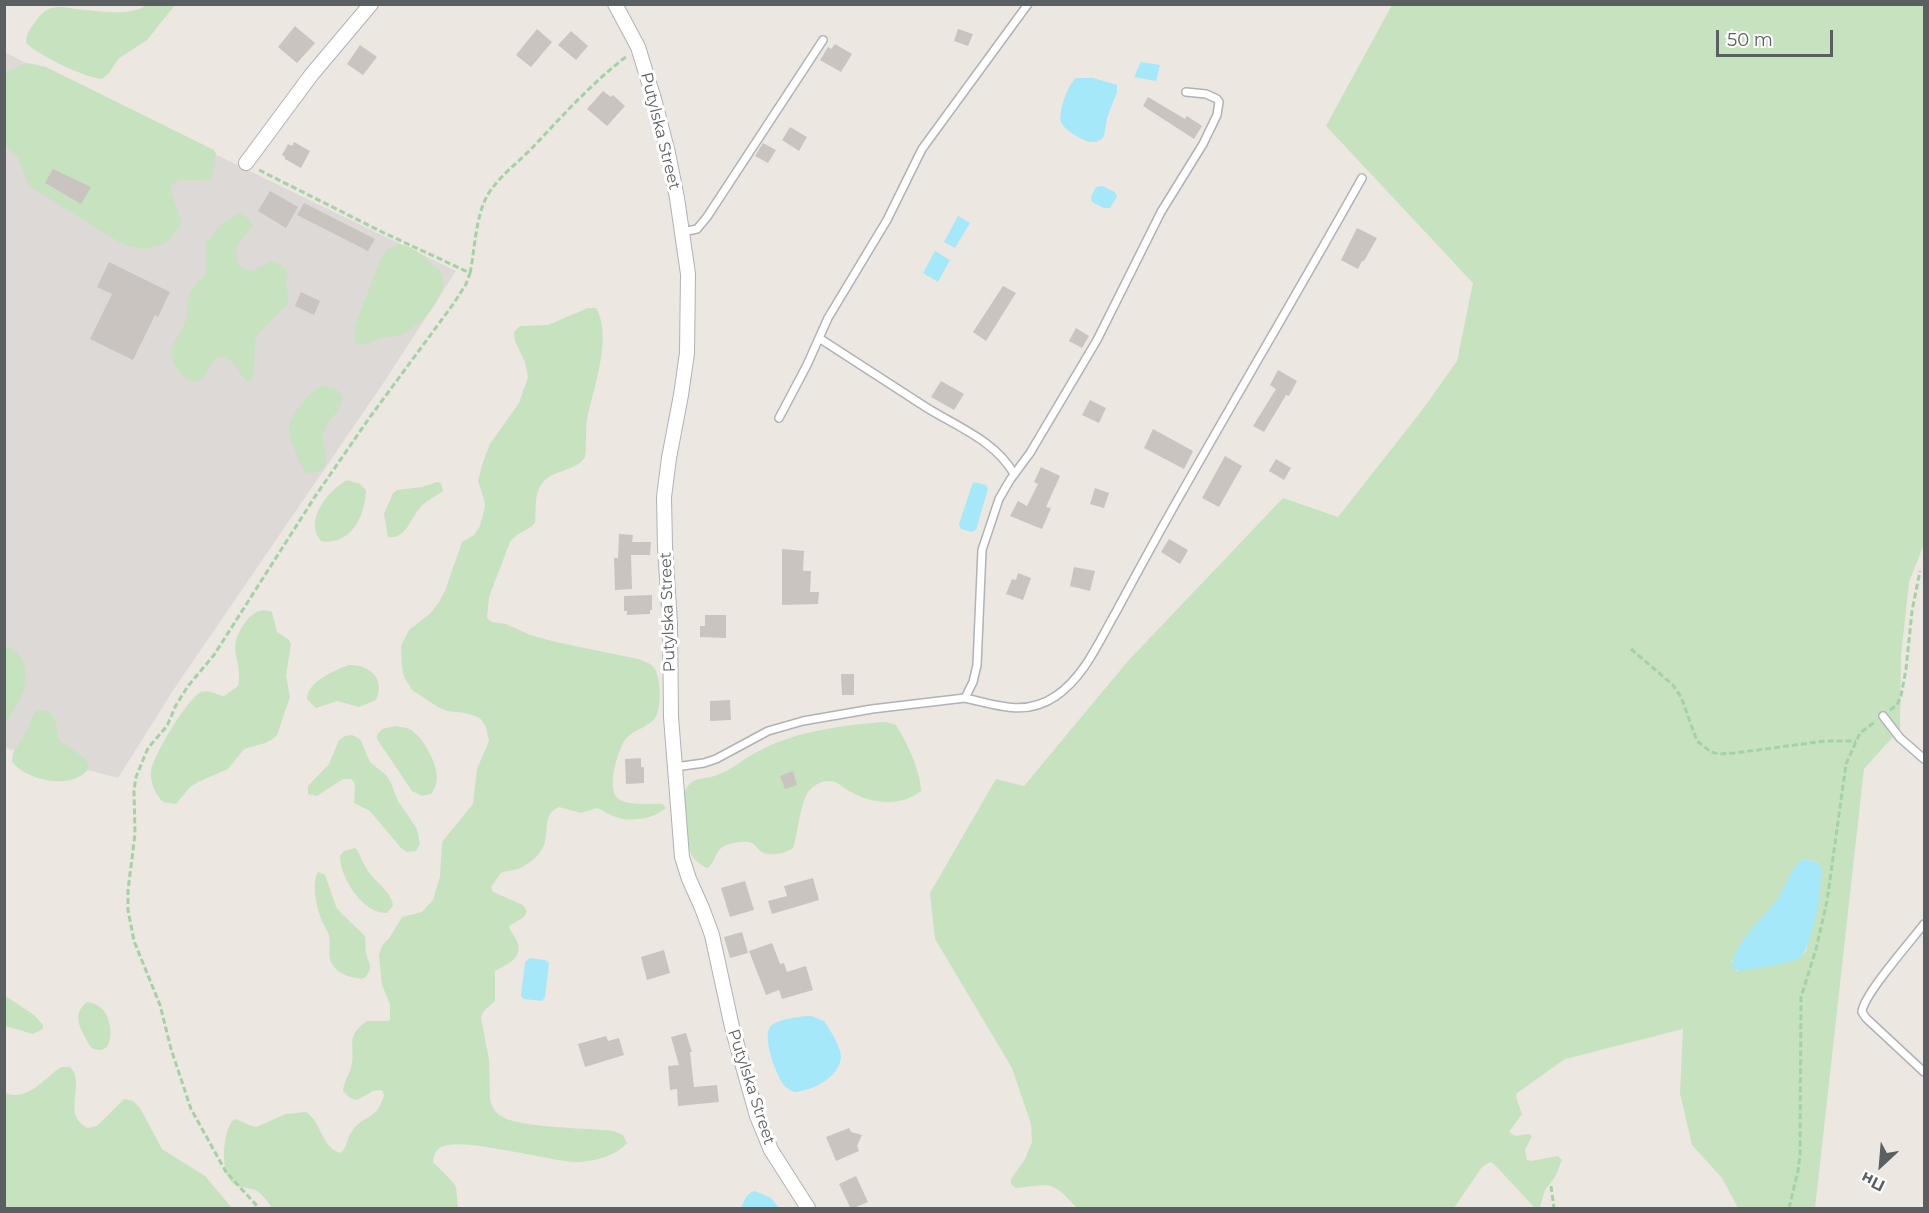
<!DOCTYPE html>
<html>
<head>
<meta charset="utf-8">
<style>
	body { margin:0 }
	#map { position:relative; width:1929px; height:1213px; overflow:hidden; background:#ece7e1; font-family:Montserrat,sans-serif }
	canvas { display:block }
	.frame { position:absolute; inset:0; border:6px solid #5a5f61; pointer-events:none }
	.north { position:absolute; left:1851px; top:1135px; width:60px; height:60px; -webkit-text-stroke:4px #fff; paint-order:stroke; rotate:206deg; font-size:16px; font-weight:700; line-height:24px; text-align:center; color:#5a5f61 }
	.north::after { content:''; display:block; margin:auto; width:21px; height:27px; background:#5a5f61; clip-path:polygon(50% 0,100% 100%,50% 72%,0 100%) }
	.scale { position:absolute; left:1716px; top:30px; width:117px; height:27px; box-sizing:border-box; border:3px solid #5a5f61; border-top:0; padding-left:8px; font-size:18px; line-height:21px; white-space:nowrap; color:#5a5f61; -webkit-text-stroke:4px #fff; paint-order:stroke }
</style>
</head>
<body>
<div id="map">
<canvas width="1929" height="1213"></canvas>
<div class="frame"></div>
<div class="north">Пн</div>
<div class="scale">50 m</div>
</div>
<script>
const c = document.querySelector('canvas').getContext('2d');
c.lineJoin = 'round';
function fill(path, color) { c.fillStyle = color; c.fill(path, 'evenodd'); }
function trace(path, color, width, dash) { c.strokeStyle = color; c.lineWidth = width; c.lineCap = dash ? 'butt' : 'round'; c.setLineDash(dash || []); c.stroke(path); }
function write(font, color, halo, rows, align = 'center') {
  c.font = font + ' Montserrat,sans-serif'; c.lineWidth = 6; c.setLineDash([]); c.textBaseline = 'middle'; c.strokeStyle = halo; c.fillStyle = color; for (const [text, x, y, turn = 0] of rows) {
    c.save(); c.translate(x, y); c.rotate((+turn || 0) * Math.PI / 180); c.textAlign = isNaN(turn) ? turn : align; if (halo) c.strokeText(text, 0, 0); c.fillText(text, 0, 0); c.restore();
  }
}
const industrial = new Path2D(`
	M4 52 456 271 384 382 174 689 118 778 5 748Z`);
const green = new Path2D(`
	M147 5H175L147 40 118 59 109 73 102 79C85 78 38 55 26 43 26 34 30 29 35 22 39 17 43 11 49 9 58 5 68 8 77 9 98 11 129 17 147 5Z
	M1392 5H1924V544L1909 582 1901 656 1900 729 1864 769 1815 1208H1738L1722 1178 1692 1145 1680 1093 1683 1029 1565 1059 1517 1093 1516 1097 1522 1114 1509 1132 1515 1136 1529 1134 1532 1136 1525 1150 1527 1160 1531 1161 1558 1156 1562 1160 1555 1177 1545 1190 1540 1207H1534L1494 1164 1490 1162 1482 1167 1454 1208H1077C1051 1180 1053 1184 1016 1188L1011 1184V1179L1025 1159 1032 1142 1031 1124 1012 1068 935 939 930 893 996 779 1024 786 1128 661 1283 498 1338 517 1423 409 1457 361 1473 283 1326 126ZM1804 859 1817 862 1821 872 1818 898 1807 947 1806 951 1799 958 1736 971 1732 961C1745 933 1769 915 1784 889 1791 877 1792 867 1804 859Z
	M28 63 46 67 214 150 216 154 211 181 180 179 171 185C170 199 182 210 181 225L170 239 161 245 142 249 124 245 34 189 28 184 18 157 5 146 4 72Z
	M240 213 250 220 253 226C242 242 231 242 239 266L251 272 270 261 282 265 287 270 286 282 288 303 255 338 254 374 251 381 247 382C237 371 237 362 222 356L216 358 202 379C194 383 187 381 181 374 159 348 182 340 187 315 188 307 186 299 190 292 195 284 204 279 206 270 208 260 204 251 206 242L225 221Z
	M399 244C412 246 421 254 430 262 436 267 443 272 443 280 445 299 419 327 403 334 396 337 388 336 380 338 371 341 363 349 355 342V326L381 258 388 249Z
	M588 308H596C613 337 593 389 587 419 585 432 587 444 585 457 572 476 545 466 537 494 535 503 536 514 535 523 527 532 518 531 510 542L489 597 487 618 492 622 506 624 530 635 556 642 638 659C644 661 651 663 654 668 661 677 662 709 655 718 648 728 633 729 625 740 617 751 605 793 620 800 633 806 649 803 662 804L666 808C655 818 634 822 619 818 611 816 605 811 597 808L581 813 559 807C542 814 549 832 544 845 541 854 531 862 524 866 517 871 508 870 501 873L491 887 493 892 523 905 527 911 524 917 509 926C511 933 516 937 518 944 522 960 505 965 495 971V1001L483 1012 481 1018 489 1060 490 1099C492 1107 495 1113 503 1117 521 1128 589 1128 614 1131L623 1135 627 1143C616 1156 592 1162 576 1162 547 1161 461 1136 441 1147 436 1150 433 1156 433 1162L452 1181 456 1187 458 1208H272C267 1201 261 1191 252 1189 246 1187 239 1188 234 1184 219 1173 223 1135 232 1121L235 1119 252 1126 256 1127 286 1114 306 1112C322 1122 321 1148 341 1153 347 1147 347 1138 352 1131 364 1114 377 1121 384 1095L382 1090 373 1091 357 1100 350 1098 343 1091C344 1082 348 1076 351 1068 357 1045 343 1038 367 1021H388L390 1020V1004L382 985 379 955 382 946 390 937 402 917 422 912 433 900 440 877 442 842 473 804 477 769 489 741 486 727 480 718 466 713 447 711 438 707 412 690 404 677 402 668 401 646 409 630 431 613 439 602 445 591 462 542 474 535 480 526 485 506 484 499 478 481 483 462 490 444 519 403 528 377 525 362 515 341 514 332 520 326 548 325Z
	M321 386 335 389 342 395C342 415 327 417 323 433 320 444 331 457 324 467 320 472 312 473 306 473 302 468 300 462 297 456 294 447 289 437 289 428 291 414 309 392 321 386Z
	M347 480 360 484 366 490C365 515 352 546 321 541 303 520 329 490 347 480Z
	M437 482 441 483 443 491C435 497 425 501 419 509 410 520 405 540 388 537L384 514 393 493 397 490 422 487Z
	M263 610 272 612 277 632 289 640 291 644 286 676 290 697 277 735 271 740 265 743 244 749 228 769 200 781 190 787 176 804 163 802C155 794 150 782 151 772 152 757 188 698 201 692 209 689 217 695 224 696L238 686C244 661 225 651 244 624 249 617 254 612 263 610Z
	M5 646C15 649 20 654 24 665 31 688 16 706 5 725Z
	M348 665C369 664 386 678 376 700L359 707 337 701 316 708 307 699C307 682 334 671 348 665Z
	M38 710C62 712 53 724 59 740L86 759 89 768C73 791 28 781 12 762L13 753 25 734 34 713Z
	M886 722 896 725C907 743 920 769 921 791 901 807 872 804 851 792 845 789 840 784 835 782 823 778 809 787 805 798 799 813 798 832 793 848 786 853 771 857 762 852 758 850 756 845 752 843 745 840 731 843 724 846 715 851 716 861 708 868 690 861 688 849 687 832 686 819 680 797 688 786 694 777 708 779 717 775 732 770 743 759 757 752 795 731 843 725 886 722Z
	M395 726C399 727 405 727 409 729 422 735 437 763 437 777 437 783 435 789 431 794L422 796 412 791 377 739V735L382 729Z
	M345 736 352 735 360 739 370 762 386 775 391 783 398 801 417 829 420 844 416 851 407 852 401 848 370 811 354 803 355 784 351 779H343L317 796 308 794V786L329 764 339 740Z
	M355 848 357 850C361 857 364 865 368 871 375 882 393 893 393 906L387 913C363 914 340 878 340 856L344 851Z
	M318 872 325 875 337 909 365 936C366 942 365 948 366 953 369 966 374 965 365 978 355 980 337 974 332 964 327 956 331 945 329 936 328 931 325 927 323 923 317 911 311 884 318 872Z
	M4 995 34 1015 43 1025V1029L33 1034 5 1026Z
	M87 1002C95 1003 102 1007 106 1014 112 1024 115 1056 94 1049 90 1048 88 1043 86 1039 78 1025 73 1013 87 1002Z
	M61 1067H70C87 1084 60 1114 88 1128L97 1126 124 1099 133 1101 140 1108 162 1149 205 1176 232 1208H5V1093C28 1102 43 1079 61 1067Z`);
const water = new Path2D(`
	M1141 62 1160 65 1156 81 1134 77Z
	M1076 78H1093L1117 85V92L1107 118 1104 136C1101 140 1098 142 1092 142 1084 142 1064 130 1061 122 1058 112 1068 84 1076 78Z
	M1102 186 1115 192 1117 197 1110 208H1104L1092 202 1091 197 1096 187Z
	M958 216 970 223 955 248 944 242Z
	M935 251 950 260 938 282 923 273Z
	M973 482 986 485 988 489 976 530 972 532 961 529 959 524Z
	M1804 859 1816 862C1820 865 1820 864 1821 869 1823 884 1812 952 1799 958 1784 965 1755 968 1739 971L1732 968C1732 944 1762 920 1776 901 1784 891 1793 862 1804 859Z
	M530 958 545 960 549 963 545 997 542 1001 524 999 521 996 525 962Z
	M811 1016 824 1021C830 1030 840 1045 841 1056 841 1077 812 1091 794 1092 790 1090 786 1088 783 1084 776 1074 761 1035 771 1026 778 1019 802 1016 811 1016Z
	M755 1191 771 1198 779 1208H741C744 1201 746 1193 755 1191Z`);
const building = new Path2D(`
	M295 26 315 43 297 63 278 47Z
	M537 29 552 42 531 67 516 55Z
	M958 29 973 34 968 46 954 41Z
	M571 31 588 46 576 60 558 45Z
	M835 44 852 54 841 72 820 60 828 47 831 49Z
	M360 45 377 57 363 75 347 64Z
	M603 91 611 97 613 95 625 106 607 126 587 109Z
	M1148 97 1185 119 1187 116 1202 126 1194 139 1143 106Z
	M790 127 807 137 799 151 782 140Z
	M294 142 310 151 301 168 285 159V157L282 155 288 144 292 146Z
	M763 143 776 150 768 163 755 156Z
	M53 169 91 187 81 204 45 183Z
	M270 191 298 207 286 228 258 211Z
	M304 203 375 239 368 251 297 215Z
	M1357 228 1377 238 1364 261H1362L1358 269 1341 260Z
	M109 262 170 292 158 317 155 315 133 360 90 339 112 294 97 287Z
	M1003 286 1016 293 986 341 973 332Z
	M301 292 320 301 314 315 295 306Z
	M1076 328 1089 336 1082 348 1069 341Z
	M1278 370 1297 381 1289 396 1286 395 1264 432 1253 426 1276 389 1270 385Z
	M941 381 964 394 954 410 931 397Z
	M1090 400 1106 408 1099 423 1082 415Z
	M1153 429 1193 451 1184 469 1144 448Z
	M1225 456 1242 466 1219 507 1202 498Z
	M1276 459 1291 468 1284 480 1269 471Z
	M1041 467 1060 476 1046 507 1051 508 1042 529 1010 516 1018 501 1027 506 1038 484 1034 482Z
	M1095 488 1109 493 1104 508 1090 504Z
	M619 534 633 535 632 542H651L650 555H631L632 589 615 590 614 558H618Z
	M1169 539 1188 550 1180 564 1161 552Z
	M782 549 804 551 803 571H811L810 592H819L818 604 782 605Z
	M1074 567 1095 571 1090 591 1070 586Z
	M1018 573 1031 578 1023 600 1006 594 1012 579 1016 580Z
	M652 595V610H650V614L627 615V611H624V596Z
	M705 615H726V638L700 637V626H705Z
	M841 674H854V695H842Z
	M730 700 731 720 710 721V701Z
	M641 758V767H644V783L626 784 625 759Z
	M793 771 797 785 785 789 780 776Z
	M813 878 819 900 772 914 768 901 787 896 784 886Z
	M745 881 754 910 730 917 721 888Z
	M742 932 748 953 730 958 724 937Z
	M772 943 780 964 784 963 787 972 806 966 813 990 782 999 779 990 766 995 749 951Z
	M664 950 670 973 647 980 641 957Z
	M686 1033 692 1052H690L694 1087 717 1085 719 1102 678 1106 677 1089 670 1090 668 1066 679 1065 671 1037Z
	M606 1036 608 1041 619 1038 624 1055 585 1067 578 1044Z
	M849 1128 851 1132 862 1135 857 1146 859 1151 836 1161 826 1137Z
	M856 1176 868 1202 851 1209 839 1184Z`);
const path = new Path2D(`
	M259 170 382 232 470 273 466 284 454 303 370 417 316 495 214 655 188 686 176 705 167 726 148 748 136 777 134 791 135 834 128 890V910L134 941 160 1005 171 1049 191 1109 226 1172 259 1208
	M470 273C475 249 475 223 485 200 495 179 518 163 534 146 564 114 593 82 627 56
	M1631 649 1673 685 1681 697 1697 741 1711 752 1719 754 1735 753 1825 741H1856
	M1890 710 1897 705 1901 696 1906 669 1912 611 1920 571
	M1551 1186 1554 1208
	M1789 1208 1798 1171 1800 1154 1801 997 1816 949 1827 901 1846 764 1860 733 1876 721`);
const lane = new Path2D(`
	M683 232 697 229 707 217 823 40
	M819 338C854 361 889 383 924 406 955 426 995 440 1014 474
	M779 418 807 365 828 318 887 220 922 149 1028 4
	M965 698C998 705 1025 717 1056 696 1085 676 1099 641 1116 612 1132 582 1148 553 1164 524 1229 408 1297 294 1362 178
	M1883 716 1900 738 1924 759
	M675 767 704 763 716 759 768 731 803 721 872 709 965 698 973 682 977 665 982 550 999 499 1010 480 1030 453 1097 340 1161 212 1203 144 1217 115 1219 102 1217 99 1206 94 1186 92
	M1924 924C1912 940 1863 995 1862 1012L1866 1018 1924 1072`);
const street = new Path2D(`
	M615 4 638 47 654 99 668 153 677 198 688 274 687 353 681 395 669 458 664 497 665 547 670 623 671 717 682 857 689 879 702 908 712 935 732 1027 757 1116 771 1150 808 1208
	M246 163 312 74 371 4`);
const streetNames = [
	["Putylska Street",660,131,76],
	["Putylska Street",668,612,-92],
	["Putylska Street",751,1087,72]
];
fill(industrial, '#ddd9d6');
fill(green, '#c7e2bf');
fill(water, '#a4e8f9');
fill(building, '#c9c4c0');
trace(lane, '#afb3b6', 10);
trace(street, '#afb3b6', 16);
trace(path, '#a3d3a4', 3, [6, 3]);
trace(lane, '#fff', 7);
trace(street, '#fff', 14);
write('16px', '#5a5f61', '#fff', streetNames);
</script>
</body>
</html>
